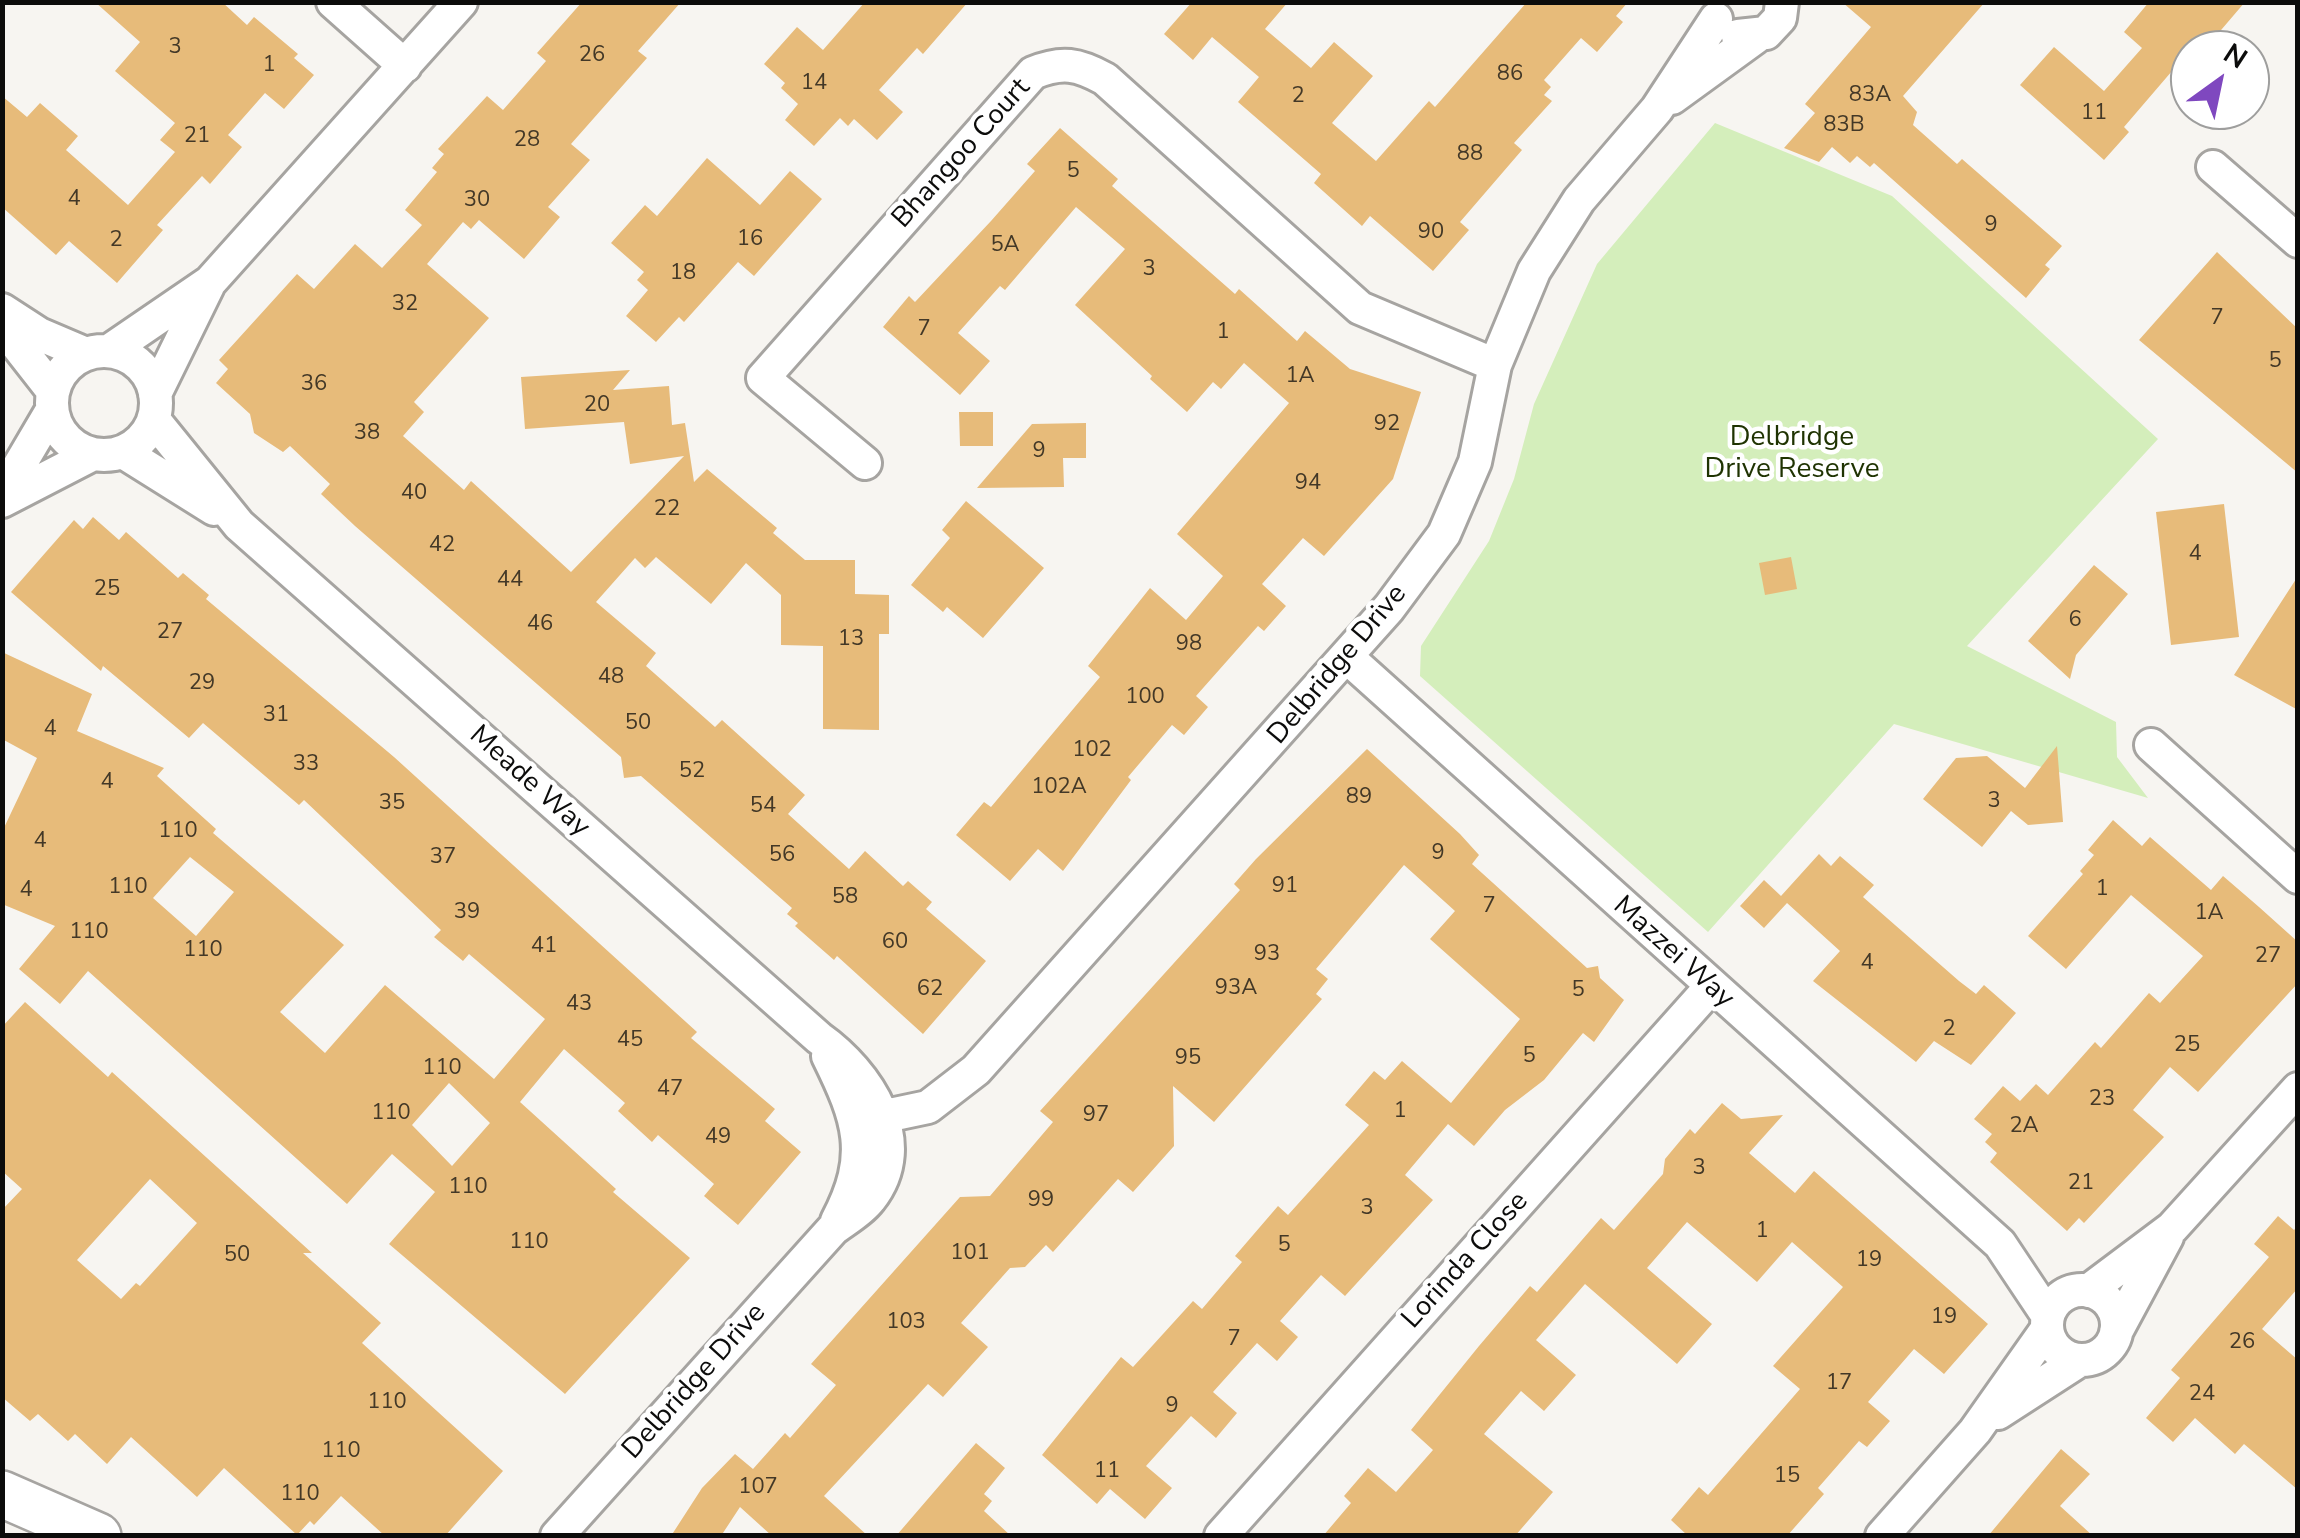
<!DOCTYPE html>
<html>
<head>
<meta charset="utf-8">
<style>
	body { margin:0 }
	#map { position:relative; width:2300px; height:1538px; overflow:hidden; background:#f7f5f1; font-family:"Nunito Sans",sans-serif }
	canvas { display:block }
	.frame { position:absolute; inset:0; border:5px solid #0c0c0b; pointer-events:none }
	.north { position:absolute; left:2170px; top:30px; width:100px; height:100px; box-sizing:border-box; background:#fff; border:2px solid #9e9e9d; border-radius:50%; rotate:33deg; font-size:28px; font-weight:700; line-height:40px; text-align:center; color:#0c0c0b }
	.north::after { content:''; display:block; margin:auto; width:35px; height:45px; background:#7f48bf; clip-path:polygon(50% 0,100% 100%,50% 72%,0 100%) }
</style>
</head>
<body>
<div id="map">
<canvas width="2300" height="1538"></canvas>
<div class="frame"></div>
<div class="north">N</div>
</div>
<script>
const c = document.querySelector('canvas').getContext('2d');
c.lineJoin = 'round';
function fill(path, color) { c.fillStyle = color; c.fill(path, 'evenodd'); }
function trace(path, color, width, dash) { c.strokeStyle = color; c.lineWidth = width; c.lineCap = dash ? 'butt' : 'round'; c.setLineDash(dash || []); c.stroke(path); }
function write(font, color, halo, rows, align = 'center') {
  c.font = font + ' "Nunito Sans",sans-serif'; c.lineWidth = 9; c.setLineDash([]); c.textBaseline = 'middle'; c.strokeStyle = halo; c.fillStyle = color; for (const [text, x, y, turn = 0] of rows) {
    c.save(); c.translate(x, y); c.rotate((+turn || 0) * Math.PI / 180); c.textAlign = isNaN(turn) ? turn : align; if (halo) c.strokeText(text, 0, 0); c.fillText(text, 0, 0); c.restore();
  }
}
const green = new Path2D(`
	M1715 123 1892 196 2158 439 1967 646 2116 722 2117 757 2148 798 1894 724 1708 932 1420 676 1421 646 1489 541 1514 479 1534 404 1597 264Z`);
const building = new Path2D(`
	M95 2H222L247 25 254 17 298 54 294 58 314 75 284 109 265 93 228 135 242 147 210 184 202 176 157 225 163 230 117 283 69 241 56 255 2 207V96L27 117 40 103 78 136 66 150 128 205 175 152 160 140 175 123 115 71 140 42Z
	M582 2H681L638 51 647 58 571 144 590 160 548 207 560 217 524 259 479 220 471 229 463 222 427 264 489 318 414 402 424 412 403 436 464 490 471 481 571 572 684 456 630 464 624 422 525 429 521 377 630 370 613 390 669 386 672 425 685 423 694 482 707 469 777 528 773 533 805 560H855V594L889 595V634H879V730L823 729V646L781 645V595L746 563 711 604 656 557 645 568 635 558 596 602 656 653 646 666 715 727 722 720 805 795 788 814 849 869 865 851 903 886 908 881 932 902 926 909 986 961 923 1034 837 956 834 960 795 926 798 923 787 914 792 908 641 776 624 778 621 757 355 526 321 494 330 484 290 446 283 452 254 433 250 414 216 383 228 369 219 360 297 274 314 289 355 244 382 268 422 225 405 210 437 172 432 168 444 154 438 149 487 96 503 110 546 61 537 53Z
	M865 2H968L923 54 917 48 879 90 903 112 877 140 854 119 848 126 840 118 814 146 785 120 798 104 781 88 785 83 764 64 797 27 823 50Z
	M1192 2H1288L1265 29 1311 68 1334 42 1373 76 1332 123 1376 161 1429 101 1435 107 1527 2H1628L1616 16 1623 22 1597 52 1581 38 1544 80 1551 87 1544 95 1552 101 1514 143 1522 150 1460 222 1469 230 1433 271 1370 216 1362 226 1314 183 1321 174 1238 102 1259 77 1212 37 1193 60 1164 34Z
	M1842 2H1985L1903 96 1917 112 1913 125 1957 164 1962 159 2062 246 2045 265 2050 269 2026 298 1874 163 1870 167 1857 156 1850 163 1832 147 1819 162 1784 148 1815 113 1805 104 1871 27Z
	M2149 2H2245L2204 50H2190L2124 127 2129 132 2104 160 2020 85 2054 47 2104 91 2142 48 2124 32Z
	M1060 128 1118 179 1112 186 1235 294 1239 289 1297 341 1305 331 1350 369 1421 392 1393 479 1324 556 1303 538 1262 584 1286 606 1264 631 1258 626 1196 696 1208 707 1184 735 1172 725 1128 777 1131 780 1063 871 1038 849 1010 881 956 835 984 802 991 807 1100 677 1088 666 1150 588 1186 620 1223 576 1177 534 1289 403 1244 363 1221 389 1213 382 1187 412 1150 379 1152 376 1075 305 1125 249 1076 207 1005 290 1000 286 958 333 990 361 960 395 883 327 909 296 915 302 991 221 1035 171 1027 164Z
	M707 158 760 205 790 171 822 199 754 276 738 262 684 322 679 317 656 342 626 316 648 290 637 280 644 272 611 243 645 205 657 216Z
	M2217 252 2298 329V473L2139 340Z
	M959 412H993V446H960Z
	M1086 423V458H1063L1064 487 977 488 1032 424Z
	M966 501 1044 568 983 638 947 607 943 612 911 585 950 538 942 530Z
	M2224 504 2239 637 2171 645 2156 512Z
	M93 517 119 540 126 532 178 578 183 573 209 595 206 599 394 757 697 1032 691 1038 775 1109 765 1121 801 1152 738 1225 704 1196 714 1184 658 1135 652 1142 618 1111 625 1103 564 1049 520 1102 616 1189 613 1192 690 1258 565 1394 389 1244 435 1192 392 1154 347 1204 88 971 60 1004 19 969 55 926 2 904V832L37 758 2 739V652L92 694 77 731 164 768 157 776 216 829 213 833 344 945 280 1012 325 1053 385 985 494 1079 545 1019 469 954 463 961 434 937 441 930 304 800 299 805 203 723 189 738 103 666 101 671 11 592 74 520 83 529ZM190 857 234 892 196 936 153 898ZM449 1083 490 1123 452 1166 412 1125Z
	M1791 557 1797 589 1765 595 1759 563Z
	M2094 565 2128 594 2076 655 2070 679 2028 641Z
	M2298 576V710L2234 675Z
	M2057 746 2063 822 2028 825 2011 811 1982 847 1923 799 1956 758 1987 756 2025 788Z
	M1367 749 1460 834 1479 855 1472 864 1587 968 1598 966 1600 978 1624 1000 1594 1042 1583 1033 1544 1080 1505 1110 1474 1146 1448 1124 1405 1175 1433 1200 1345 1296 1321 1275 1280 1321 1298 1337 1277 1361 1257 1343 1213 1392 1237 1413 1216 1438 1191 1416 1146 1466 1172 1488 1145 1519 1110 1489 1097 1504 1042 1455 1121 1357 1133 1367 1193 1301 1202 1309 1242 1262 1235 1256 1278 1206 1288 1215 1369 1125 1345 1105 1374 1071 1385 1080 1402 1061 1451 1103 1520 1019 1430 939 1455 911 1404 865 1316 969 1328 979 1316 994 1322 999 1214 1122 1173 1086 1174 1146 1133 1192 1118 1179 1053 1252 1046 1245 1025 1267 1010 1268 961 1323 988 1347 943 1397 928 1384 824 1496 868 1536H772L740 1507 721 1536H671L702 1488 735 1454 753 1469 785 1433 790 1438 836 1385 811 1364 960 1197 990 1196 1053 1122 1040 1111 1240 890 1234 884 1256 859Z
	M2113 820 2142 846 2150 837 2211 890 2223 876 2259 907 2298 942V983L2198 1092 2170 1067 2133 1110 2164 1137 2084 1223 2079 1218 2067 1231 1990 1162 1997 1153 1985 1142 1992 1134 1974 1119 2003 1086 2020 1101 2036 1084 2048 1095 2095 1042 2101 1048 2149 993 2160 1003 2203 956 2131 895 2066 969 2028 936 2083 874 2080 871 2094 855 2088 850Z
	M1819 854 1831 866 1840 856 1874 885 1863 897 1959 981 1976 994 1984 985 2016 1013 1971 1065 1934 1041 1916 1062 1813 981 1840 951 1787 903 1764 928 1740 906 1764 880 1781 896Z
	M25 1002 108 1077 112 1072 312 1253H303L381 1323 362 1343 503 1471 445 1536H385L341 1496 314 1525 310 1521 297 1535 224 1468 197 1497 131 1437 107 1464 75 1434 68 1441 38 1414 30 1421 2 1397V1210L22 1189 2 1171V1027ZM150 1179 197 1223 140 1286 136 1283 121 1299 77 1260Z
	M1722 1103 1741 1119 1783 1115 1749 1153 1795 1193 1814 1171 1988 1324 1944 1374 1914 1349 1868 1402 1890 1421 1867 1447 1859 1441 1818 1488 1824 1494 1787 1536H1688L1671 1520 1699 1487 1708 1495 1800 1389 1773 1366 1843 1287 1792 1242 1757 1282 1687 1222 1647 1268 1712 1324 1677 1364 1585 1284 1536 1340 1576 1375 1544 1411 1521 1391 1484 1434 1553 1492 1515 1536H1323L1351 1503 1344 1496 1368 1468 1396 1492 1433 1450 1411 1430 1479 1346 1530 1286 1537 1292 1601 1218 1614 1230 1663 1174 1665 1159 1690 1129 1695 1134Z
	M2278 1216 2294 1230 2298 1226V1288L2262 1329 2298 1360V1490L2244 1444 2235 1454 2195 1418 2173 1442 2146 1418 2180 1378 2171 1370 2269 1257 2254 1244Z
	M976 1443 1005 1468 984 1494 992 1501 984 1511 1011 1536H896Z
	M2061 1449 2090 1474 2060 1506 2093 1536H1988Z`);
const street = new Path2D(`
	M333 2 405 66
	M1738 36 1766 33 1780 18 1782 2
	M1672 98 1756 37
	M2213 167 2298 241
	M2 310 39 334 86 354
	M2 326 53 391
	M109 351 210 282 461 2
	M52 403a52 52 0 1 1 104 0a52 52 0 1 1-104 0Z
	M155 394 208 286
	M154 420 239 525 819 1038C867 1072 915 1142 870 1199 861 1211 845 1220 833 1229L557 1536
	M123 452 214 509
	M865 463 763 378 1033 73C1062 61 1078 64 1105 79L1360 308 1495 365
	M2 495 52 410
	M2 501 93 454
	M1348 658 2000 1244 2048 1316
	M2151 745 2298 877
	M828 1056C859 1119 872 1155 837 1221
	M857 1122 928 1107 976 1070 1389 608 1444 534 1475 462 1495 365 1534 271 1579 200 1657 109 1716 19
	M2047 1325a35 35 0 1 1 70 0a35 35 0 1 1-70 0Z
	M2088 1291 2172 1228 2298 1089
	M2116 1332 2167 1237
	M1998 1413 2080 1360
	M1221 1536 1711 987
	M1882 1536 1975 1431 2047 1329`);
const secondary = new Path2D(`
	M2 1494 98 1536`);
const numberNames = [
	["3",175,48],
	["26",592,56],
	["1",269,66],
	["86",1510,75],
	["14",814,84],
	["83A",1870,96],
	["2",1298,97],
	["11",2094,114],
	["83B",1844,126],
	["21",197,137],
	["28",527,141],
	["88",1470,155],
	["5",1073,172],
	["4",74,200],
	["30",477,201],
	["9",1991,226],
	["90",1431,233],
	["16",750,240],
	["2",116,241],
	["5A",1005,246],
	["3",1149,270],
	["18",683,274],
	["32",405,305],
	["7",2217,319],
	["7",924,330],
	["1",1223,333],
	["5",2275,362],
	["1A",1300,377],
	["36",314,385],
	["20",597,406],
	["92",1387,425],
	["38",367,434],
	["9",1039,452],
	["94",1308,484],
	["40",414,494],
	["22",667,510],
	["42",442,546],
	["4",2195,555],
	["44",510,581],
	["25",107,590],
	["6",2075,621],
	["46",540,625],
	["27",170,633],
	["13",851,640],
	["98",1189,645],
	["48",611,678],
	["29",202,684],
	["100",1145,698],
	["31",276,716],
	["50",638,724],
	["4",50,730],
	["102",1092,751],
	["33",306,765],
	["52",692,772],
	["4",107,783],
	["102A",1059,788],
	["89",1359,798],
	["3",1994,802],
	["35",392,804],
	["54",763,807],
	["110",178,832],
	["4",40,842],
	["9",1438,854],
	["56",782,856],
	["37",443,858],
	["91",1285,887],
	["110",128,888],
	["1",2102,890],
	["4",26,891],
	["58",845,898],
	["7",1489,907],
	["39",467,913],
	["1A",2209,914],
	["110",89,933],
	["60",895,943],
	["41",544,947],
	["110",203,951],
	["93",1267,955],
	["27",2268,957],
	["4",1867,964],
	["93A",1236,989],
	["62",930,990],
	["5",1578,991],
	["43",579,1005],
	["2",1949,1030],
	["45",630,1041],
	["25",2187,1046],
	["5",1529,1057],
	["95",1188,1059],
	["110",442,1069],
	["47",670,1090],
	["23",2102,1100],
	["1",1400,1112],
	["110",391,1114],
	["97",1096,1116],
	["2A",2024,1127],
	["49",718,1138],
	["3",1699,1169],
	["21",2081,1184],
	["110",468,1188],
	["99",1041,1201],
	["3",1367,1209],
	["1",1762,1232],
	["110",529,1243],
	["5",1284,1246],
	["101",970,1254],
	["50",237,1256],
	["19",1869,1261],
	["19",1944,1318],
	["103",906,1323],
	["7",1234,1340],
	["26",2242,1343],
	["17",1839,1384],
	["24",2202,1395],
	["110",387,1403],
	["9",1172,1407],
	["110",341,1452],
	["11",1107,1472],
	["15",1787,1477],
	["107",758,1488],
	["110",300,1495]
];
const streetNames = [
	["Bhangoo Court",962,154,-48],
	["Delbridge Drive",1338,665,-50],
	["Meade Way",529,782,42],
	["Mazzei Way",1673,953,42],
	["Lorinda Close",1466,1261,-48],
	["Delbridge Drive",695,1382,-48]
];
const parkNames = [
	["Delbridge",1792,438],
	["Drive Reserve",1792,470]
];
fill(green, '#d4eebb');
fill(building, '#e7bb7a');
trace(street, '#a6a4a1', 38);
trace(secondary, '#a6a4a1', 50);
trace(street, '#fff', 32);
trace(secondary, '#fff', 45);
write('22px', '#433827', null, numberNames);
write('28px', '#0c0c0b', '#fff', streetNames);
write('28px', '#1f3302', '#fff', parkNames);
</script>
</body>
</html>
